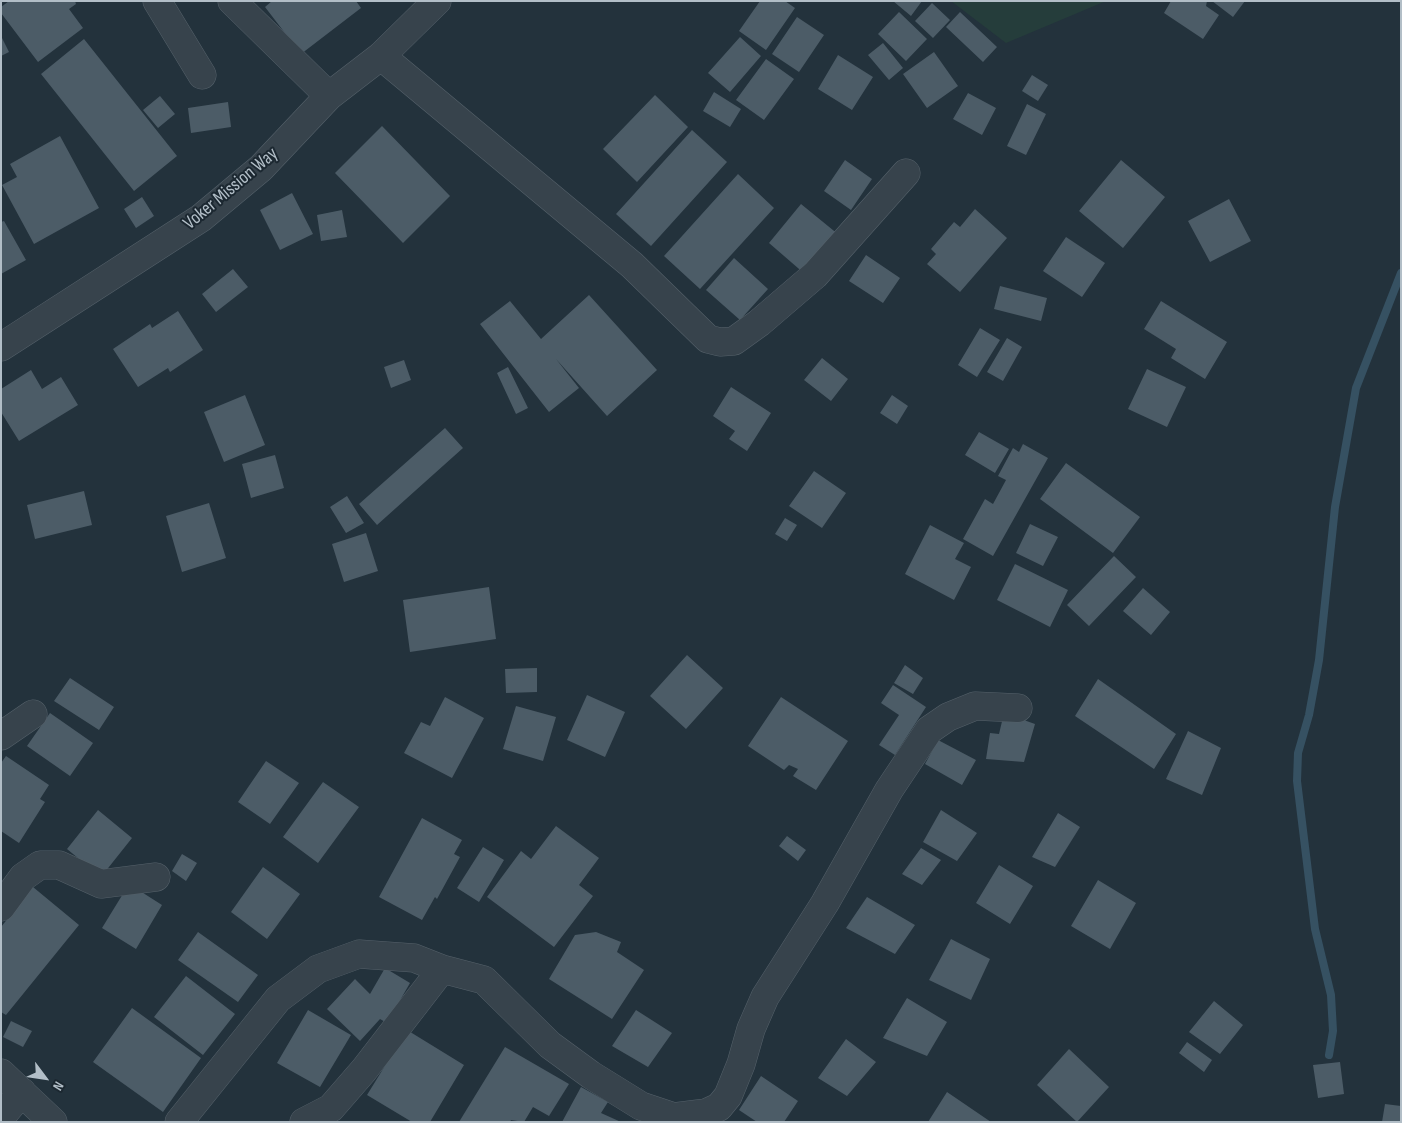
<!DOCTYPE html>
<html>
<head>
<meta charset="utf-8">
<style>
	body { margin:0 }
	#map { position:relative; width:1402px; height:1123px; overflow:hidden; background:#23323c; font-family:"Sofia Sans Condensed",sans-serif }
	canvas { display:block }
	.frame { position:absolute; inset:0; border:2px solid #b2bec7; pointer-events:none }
	.north { position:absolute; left:20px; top:1053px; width:50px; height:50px; -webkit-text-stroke:4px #1c2831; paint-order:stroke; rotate:121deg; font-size:14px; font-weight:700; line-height:20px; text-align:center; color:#b2bec7 }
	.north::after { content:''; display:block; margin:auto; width:18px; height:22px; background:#b2bec7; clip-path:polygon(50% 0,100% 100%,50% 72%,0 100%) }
</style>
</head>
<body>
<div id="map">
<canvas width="1402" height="1123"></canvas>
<div class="frame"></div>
<div class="north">N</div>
</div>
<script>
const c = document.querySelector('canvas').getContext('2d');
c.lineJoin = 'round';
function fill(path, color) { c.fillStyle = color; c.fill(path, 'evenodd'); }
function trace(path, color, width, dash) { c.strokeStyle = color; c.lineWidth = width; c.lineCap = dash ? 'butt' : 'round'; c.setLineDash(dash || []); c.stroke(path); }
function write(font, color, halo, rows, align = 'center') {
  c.font = font + ' "Sofia Sans Condensed",sans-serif'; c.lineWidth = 4; c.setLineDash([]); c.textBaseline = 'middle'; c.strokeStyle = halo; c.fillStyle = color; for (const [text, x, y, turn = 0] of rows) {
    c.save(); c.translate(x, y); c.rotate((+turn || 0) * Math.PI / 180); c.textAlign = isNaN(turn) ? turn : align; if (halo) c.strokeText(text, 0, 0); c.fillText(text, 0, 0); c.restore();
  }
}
const green = new Path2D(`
	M951 1H1106L1006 43Z`);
const stream = new Path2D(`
	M1329 1055 1333 1031 1331 995 1315 929 1297 781 1298 753 1309 715 1319 660 1335 507 1356 388 1401 273`);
const building = new Path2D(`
	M9 1H75L76 4 69 9 83 28 38 62 1 13V7Z
	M272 1H356L361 8 301 54 265 7Z
	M760 1H785L795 8 766 50 739 31Z
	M893 1H922L911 16Z
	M1171 1H1207L1206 6 1219 15 1203 39 1164 13Z
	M1212 1H1245L1233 17Z
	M932 3 950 20 933 38 915 21Z
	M899 12 927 39 906 61 878 34Z
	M960 12 997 47 983 62 946 27Z
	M797 17 824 35 799 72 772 54Z
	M1 36 9 52 1 56Z
	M740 37 761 56 730 92 708 73Z
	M84 39 177 156 134 191 41 74Z
	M883 43 903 68 889 80 868 55Z
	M934 52 958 86 927 108 903 74Z
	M838 55 873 77 852 110 818 89Z
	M766 59 794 79 764 120 736 100Z
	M1032 75 1048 85 1038 101 1022 91Z
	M714 92 741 109 730 127 703 111Z
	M968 93 996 108 982 135 953 119Z
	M655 95 688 127 637 182 603 149Z
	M160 96 175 114 158 128 143 110Z
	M228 102 231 127 191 133 188 108Z
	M1027 104 1046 114 1026 155 1007 146Z
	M382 126 450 196 403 243 335 173Z
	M692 130 727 162 651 246 616 214Z
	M60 136 99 208 34 244 2 185 17 177 10 164Z
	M845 160 872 179 851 210 824 191Z
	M1121 160 1165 197 1123 248 1079 211Z
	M738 174 774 208 700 289 664 256Z
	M292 193 313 234 280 250 260 210Z
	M142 197 154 216 136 228 124 209Z
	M1229 199 1251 241 1210 262 1188 221Z
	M801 204 839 235 806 275 769 243Z
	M975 209 1007 238 960 292 927 264 936 254 931 249 954 222 960 227Z
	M342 210 347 237 321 241 317 215Z
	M4 221 26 260 1 274V222Z
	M1066 237 1105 263 1082 297 1043 271Z
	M866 255 900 278 883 303 849 281Z
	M734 258 768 289 740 320 706 290Z
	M233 269 248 287 216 312 202 294Z
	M1000 286 1047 298 1041 321 994 309Z
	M589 295 657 370 607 416 556 359 579 388 549 412 480 324 510 301 541 339Z
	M1161 301 1227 342 1205 379 1171 358 1176 349 1144 329Z
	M178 311 203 350 170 372 168 368 138 387 113 349 150 324 152 328Z
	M980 328 1000 340 977 377 958 365Z
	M1007 338 1022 347 1003 381 987 372Z
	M822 358 848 379 831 401 804 380Z
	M404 360 411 380 391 388 384 367Z
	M508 367 528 408 516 414 497 373Z
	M1147 369 1186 387 1167 427 1128 409Z
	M31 370 42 389 61 377 78 405 19 441 1 412V389Z
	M731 387 771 413 747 451 729 439 735 431 713 416Z
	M245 395 265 445 224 462 204 412Z
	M892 395 908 406 897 424 880 413Z
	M445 428 463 448 377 525 359 504Z
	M979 432 1009 449 995 473 965 455Z
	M1023 444 1048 458 993 556 963 539 985 499 993 504 1006 480 998 476 1013 448 1019 452Z
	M275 455 284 488 251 498 242 464Z
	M1066 463 1140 517 1113 553 1040 499Z
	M814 471 846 493 822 528 789 506Z
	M84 491 92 525 35 539 27 505Z
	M347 496 364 523 346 533 330 507Z
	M209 503 226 558 182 572 166 516Z
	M785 518 797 525 787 541 775 534Z
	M1030 524 1058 537 1043 566 1016 553Z
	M930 525 964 543 955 559 971 567 954 600 905 574Z
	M366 533 378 571 344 582 332 544Z
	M1114 556 1136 577 1089 626 1067 605Z
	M1015 564 1068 590 1050 627 997 600Z
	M489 587 496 639 410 652 403 600Z
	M1143 588 1170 612 1151 635 1123 611Z
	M687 655 723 688 686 729 650 696Z
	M905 665 923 678 913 694 894 683Z
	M537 668V692L506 693 505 669Z
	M70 678 114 707 99 730 54 701Z
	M1098 679 1176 734 1154 769 1075 716Z
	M893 685 926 707 895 755 879 745 899 715 881 703Z
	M587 695 625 712 605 757 567 740Z
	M445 697 484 718 452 778 404 753 421 722 430 726Z
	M781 697 848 741 816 790 793 776 798 769 789 765 784 770 748 746Z
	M516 706 556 717 543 761 503 749Z
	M50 713 93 743 70 776 27 746Z
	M1004 713 1035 724 1024 762 986 759 990 733 999 734Z
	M1188 731 1221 748 1202 795 1166 779Z
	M938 740 976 760 962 785 925 764Z
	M6 756 49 785 40 799 45 802 19 843 1 831V763Z
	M266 761 299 783 270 824 238 802Z
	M323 782 359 807 318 863 283 837Z
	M98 810 132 838 101 877 67 849Z
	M941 810 977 833 957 861 923 842Z
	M1058 813 1080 827 1055 867 1032 857Z
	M422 818 462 840 454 854 460 857 437 899 435 897 422 920 379 897Z
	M556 826 599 858 579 885 593 896 554 947 487 897 521 851 531 859Z
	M787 836 806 850 798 861 779 846Z
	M483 847 504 860 479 902 457 888Z
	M921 848 941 860 922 885 902 874Z
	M182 854 197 863 186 881 172 871Z
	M999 865 1033 886 1010 924 976 903Z
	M263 867 300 894 267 939 231 912Z
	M1098 880 1136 903 1110 949 1071 926Z
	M129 884 162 905 136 949 102 928Z
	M33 887 79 925 6 1015 1 1012V927Z
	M867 897 915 925 895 954 846 928Z
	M198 932 258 975 238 1002 178 960Z
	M596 932 621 942 617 952 644 970 612 1019 549 979 575 935Z
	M951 939 990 959 971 1000 929 980Z
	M385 968 410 983 387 1023 380 1019 360 1041 327 1009 355 979 370 994Z
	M186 976 235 1014 203 1055 154 1017Z
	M907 998 947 1022 927 1056 883 1038Z
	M1214 1001 1243 1025 1220 1054 1189 1032Z
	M132 1008 201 1058 163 1112 93 1062Z
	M308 1010 351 1035 320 1087 277 1063Z
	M636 1010 672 1033 648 1067 612 1046Z
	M11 1021 32 1031 23 1047 3 1037Z
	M407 1030 464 1065 430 1122H412L367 1095Z
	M846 1039 876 1062 847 1096 818 1078Z
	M1187 1042 1212 1060 1204 1072 1179 1053Z
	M505 1047 569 1084 549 1116 533 1107 524 1122 511 1120 510 1122H459Z
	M1069 1049 1109 1087 1077 1122 1037 1085Z
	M1340 1062 1344 1094 1318 1098 1313 1065Z
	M761 1076 798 1101 784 1122H757L739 1110Z
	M581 1087 608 1102 601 1113 621 1122H562Z
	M947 1092 991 1122H928Z
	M1385 1104 1401 1106V1122H1382Z`);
const minor = new Path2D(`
	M157 1 202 75
	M232 1 329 96
	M381 56 632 265 708 339 720 342 734 341 759 323 815 275 906 173
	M1 347 201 218 261 168 329 96 381 56 437 1
	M1 736 33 714
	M1 907 23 877 40 865H59L101 884 156 877
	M1 1073 53 1122
	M1 1117 22 1092
	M179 1122 278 999 318 969 359 954 414 958 442 969 484 980 550 1045 591 1075 641 1106 674 1117 706 1113 719 1107 728 1096 741 1064 751 1029 765 997 825 903 889 790 929 730 948 717 975 706 1018 708
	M304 1122 331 1108 364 1070 442 969`);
const streetNames = [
	["Voker Mission Way",231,189,-40]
];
fill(green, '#253d3b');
trace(stream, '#365162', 8);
fill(building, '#4c5c67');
trace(minor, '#55616a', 29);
trace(minor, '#37434c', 28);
write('19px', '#b2bec7', '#1c2831', streetNames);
</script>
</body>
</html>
